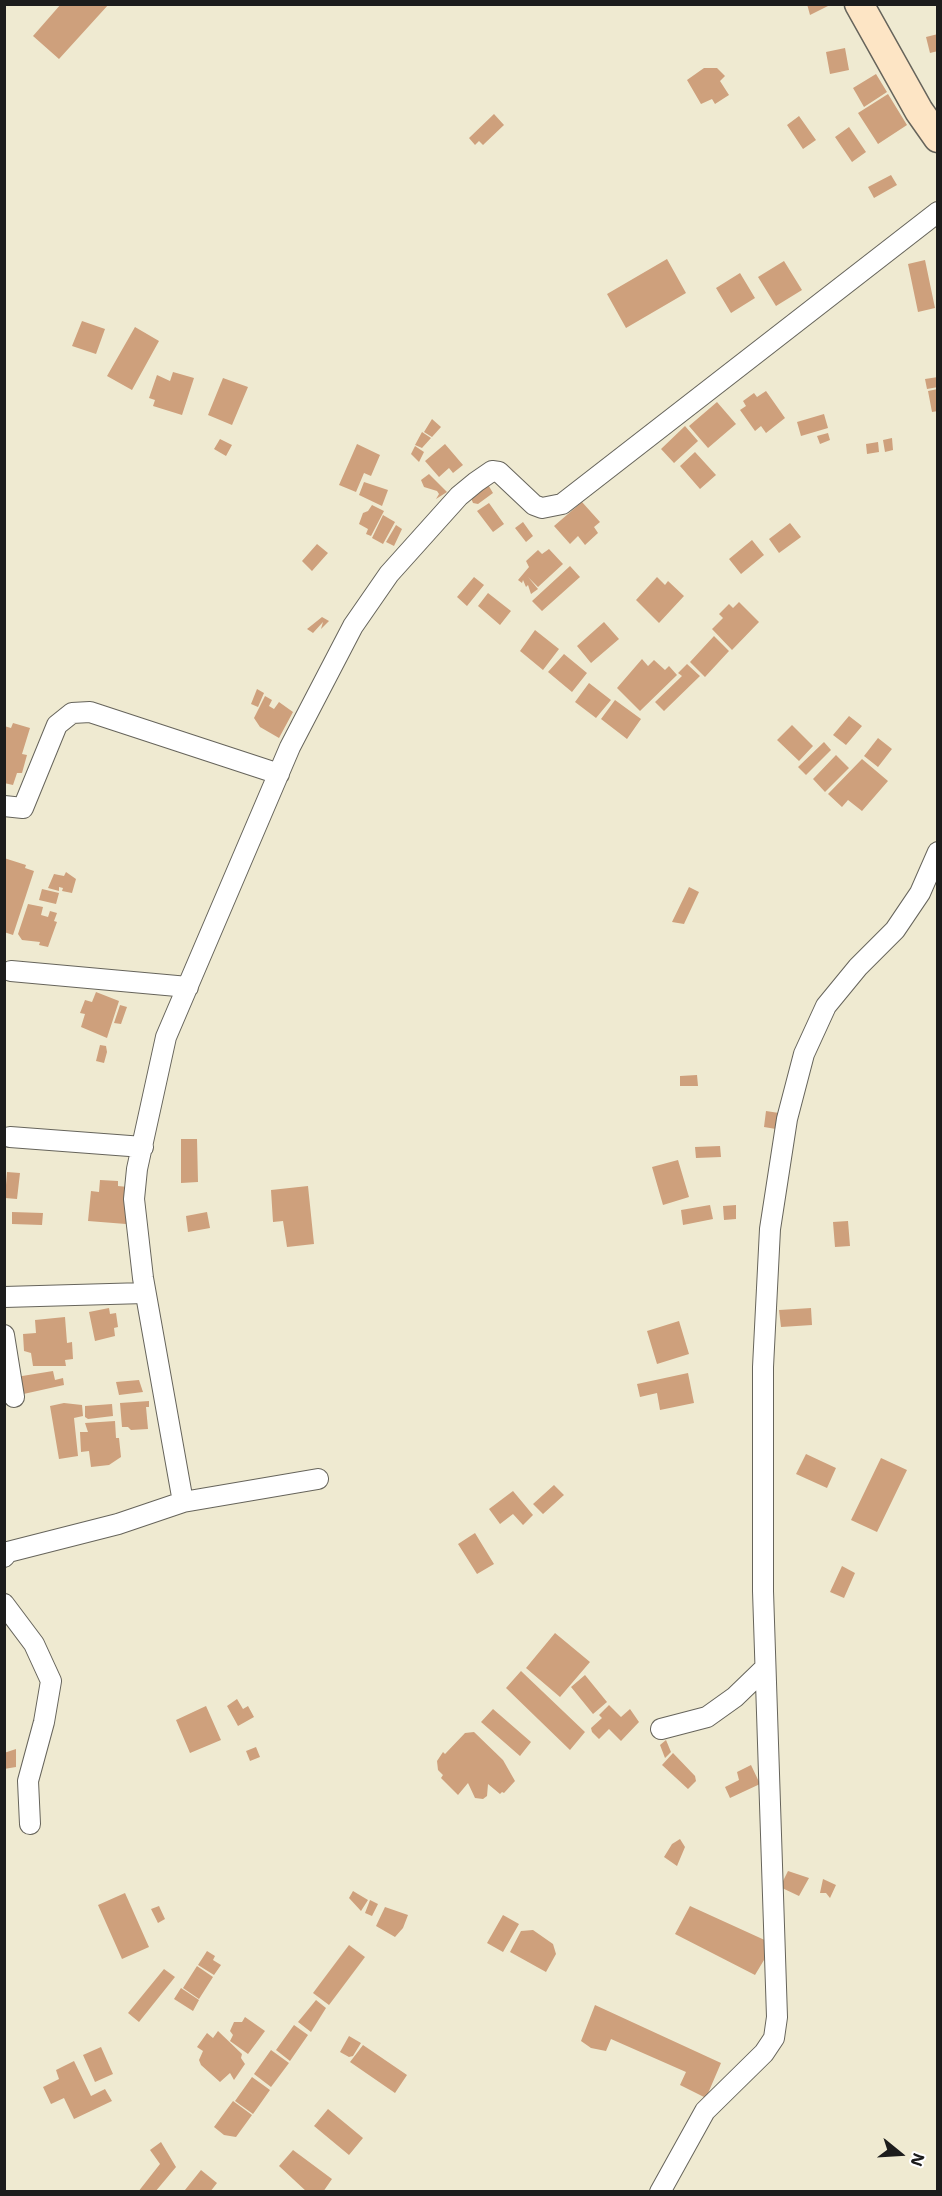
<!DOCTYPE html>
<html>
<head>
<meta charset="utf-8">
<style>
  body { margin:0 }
  #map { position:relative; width:942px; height:2196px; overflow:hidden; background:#efead1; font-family:"Shantell Sans",sans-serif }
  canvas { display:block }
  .frame { position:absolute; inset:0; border:6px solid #1c1c1c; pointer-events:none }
  .north { position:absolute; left:870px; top:2124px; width:60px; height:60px; -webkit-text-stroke:4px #fff; paint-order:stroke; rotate:108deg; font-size:16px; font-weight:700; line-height:24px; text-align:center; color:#1c1c1c }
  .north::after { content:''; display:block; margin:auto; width:21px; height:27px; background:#1c1c1c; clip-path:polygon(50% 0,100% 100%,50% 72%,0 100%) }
</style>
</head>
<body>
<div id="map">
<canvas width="942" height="2196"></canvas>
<div class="frame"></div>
<div class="north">N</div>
</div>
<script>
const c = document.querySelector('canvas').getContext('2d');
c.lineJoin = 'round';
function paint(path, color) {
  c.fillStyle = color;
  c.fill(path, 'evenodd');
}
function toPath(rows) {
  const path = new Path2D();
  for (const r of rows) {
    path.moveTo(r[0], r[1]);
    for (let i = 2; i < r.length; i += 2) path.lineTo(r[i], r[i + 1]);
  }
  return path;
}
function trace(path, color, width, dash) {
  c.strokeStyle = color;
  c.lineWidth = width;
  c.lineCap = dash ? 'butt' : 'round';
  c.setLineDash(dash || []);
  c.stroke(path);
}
const building = toPath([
  [61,4,109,4,59,59,33,36],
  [807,4,832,4,810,15],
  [938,34,938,51,930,53,926,37],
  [845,48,849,70,830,74,826,52],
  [704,68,717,68,725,76,720,81,729,95,715,104,712,99,701,104,687,80],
  [876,74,887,92,864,107,853,88],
  [888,94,907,125,878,144,858,113],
  [494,114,504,125,483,145,479,141,475,145,469,138],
  [799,116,816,140,803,149,787,125],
  [849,127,866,152,852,162,835,137],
  [891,175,897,185,874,198,868,187],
  [667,259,686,293,626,328,607,294],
  [925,260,935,308,918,312,908,264],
  [784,261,802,290,776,306,758,277],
  [740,273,755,298,731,313,716,288],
  [82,321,105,329,96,354,72,346],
  [135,327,159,341,132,390,107,376],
  [173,372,194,378,182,415,153,406,155,400,149,398,157,375,170,381],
  [938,377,938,387,927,389,925,379],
  [223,378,248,387,232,425,208,415],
  [938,389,938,411,932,412,928,391],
  [766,391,785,418,766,433,761,426,755,431,740,410,746,406,743,401,754,393,757,397],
  [717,402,736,424,708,448,689,426],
  [824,414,828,428,801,436,797,422],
  [432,419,441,427,432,437,424,432],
  [685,426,698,441,674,463,661,449],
  [422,432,431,438,422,448,415,445],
  [828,433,830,440,820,444,817,436],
  [892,438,893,450,885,452,883,440],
  [220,439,232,445,226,456,214,449],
  [878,442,879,452,867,454,866,444],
  [357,444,380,455,371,476,364,473,356,492,339,485],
  [445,444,463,465,453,473,449,468,439,477,425,461],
  [415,446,424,452,419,462,411,454],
  [695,452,716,475,700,489,680,466],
  [429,474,447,492,436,499,439,494,437,491,424,487,421,480],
  [364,482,388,490,382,506,359,495],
  [487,483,493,493,478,504,473,503,471,498],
  [582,502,600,522,594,527,598,533,585,545,578,536,570,544,554,526],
  [489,503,504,524,493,532,477,511],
  [372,505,384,511,371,536,366,534,368,529,359,524,363,513,368,511],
  [383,515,395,522,383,544,372,538],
  [523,522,533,536,526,542,515,528],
  [790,523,801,537,779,553,769,539],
  [396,525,402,529,394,546,386,542],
  [752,540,764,555,741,574,729,559],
  [317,544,328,553,312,571,302,561],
  [549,549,563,564,538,587,528,577,538,589,531,594,528,585,526,587,523,580,522,583,518,580,529,567,526,561,538,550,542,554],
  [570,566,580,577,542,611,532,601],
  [474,577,484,585,467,606,457,597],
  [657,577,665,585,668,581,684,596,659,623,636,600],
  [488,593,511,611,500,625,478,606],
  [739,602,759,622,732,650,712,629,723,618,719,614,729,604,733,608],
  [322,617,329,621,321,629,323,622,313,633,307,629],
  [604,622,619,639,591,663,577,646],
  [535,630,559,649,543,670,520,651],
  [714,636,729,651,705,677,690,662],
  [564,654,587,673,572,692,548,672],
  [642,659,648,666,654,660,665,670,669,666,677,675,640,711,617,688],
  [687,664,700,676,664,711,655,702,682,676,678,673],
  [589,683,611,700,596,718,575,702],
  [257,689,264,693,258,707,251,704],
  [265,696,272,700,269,706,274,709,279,702,293,712,279,738,260,727,254,718],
  [615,700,641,719,627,739,601,719],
  [849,716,862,726,846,745,833,735],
  [13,723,30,728,22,754,27,755,22,773,17,773,13,785,4,783,4,726,11,728],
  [792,725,813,746,799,761,777,740],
  [878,738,892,749,878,767,864,756],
  [824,742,831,750,806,775,798,767],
  [836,755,849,768,825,792,813,779],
  [862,759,888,781,862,811,848,800,842,807,828,794],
  [4,858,26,865,25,868,34,871,13,935,4,932],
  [66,872,76,879,72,893,62,891,63,888,59,887,59,891,48,888,54,874,64,876],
  [689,887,699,892,684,924,672,922],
  [42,889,59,893,56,904,39,900],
  [28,904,43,907,41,915,48,917,50,911,57,913,54,921,57,922,48,947,39,945,40,942,22,940,18,934],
  [96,992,119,1001,107,1038,81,1027,85,1014,80,1013,85,1000,92,1002],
  [120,1005,127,1007,121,1024,114,1023],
  [100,1045,106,1046,107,1052,104,1063,96,1061],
  [697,1075,698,1086,680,1086,680,1076],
  [766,1111,779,1113,776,1129,764,1127],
  [181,1139,197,1139,198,1182,181,1183],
  [720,1146,721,1157,696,1158,695,1147],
  [678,1160,689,1197,663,1205,652,1167],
  [7,1172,20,1173,17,1199,5,1198],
  [100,1180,118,1181,118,1186,128,1187,126,1224,88,1221,91,1191,99,1192],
  [308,1186,314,1244,287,1247,283,1221,273,1222,271,1190],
  [710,1205,713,1219,683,1225,681,1210],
  [736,1205,736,1219,724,1220,723,1206],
  [12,1212,43,1213,42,1225,12,1224],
  [207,1212,210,1228,188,1232,186,1216],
  [848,1221,850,1246,835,1247,833,1222],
  [109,1308,110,1314,116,1313,118,1327,114,1328,115,1336,95,1341,89,1312],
  [811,1308,812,1325,781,1327,779,1310],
  [65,1317,67,1343,72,1342,73,1359,65,1360,66,1366,33,1366,31,1353,24,1351,23,1334,36,1333,35,1320],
  [679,1321,689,1354,657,1364,647,1331],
  [53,1371,55,1380,63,1378,64,1385,19,1395,16,1377],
  [688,1373,694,1403,660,1410,657,1393,640,1397,637,1384],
  [139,1380,143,1392,119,1395,116,1382],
  [149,1401,149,1407,146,1407,148,1429,131,1430,128,1427,122,1427,120,1403],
  [64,1403,82,1405,83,1416,74,1418,78,1456,59,1459,50,1406],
  [112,1404,113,1416,88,1419,85,1417,85,1406],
  [115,1421,116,1438,119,1438,121,1457,109,1465,91,1467,89,1451,81,1452,80,1432,88,1432,85,1423],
  [806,1454,836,1468,827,1488,796,1474],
  [881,1458,907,1470,877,1532,851,1520],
  [554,1485,564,1495,543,1514,533,1504],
  [513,1491,533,1515,523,1525,513,1514,500,1524,489,1509],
  [475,1533,494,1564,477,1574,458,1544],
  [842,1566,855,1573,844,1598,830,1592],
  [555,1633,590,1662,560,1697,526,1668],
  [521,1671,585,1732,570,1750,506,1688],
  [585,1675,607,1702,593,1714,571,1687],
  [237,1699,243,1709,248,1706,254,1717,238,1726,227,1706],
  [609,1705,621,1717,630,1709,639,1722,621,1741,609,1729,599,1739,592,1732,591,1728,602,1718,599,1715],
  [206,1706,221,1740,190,1753,176,1720],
  [493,1709,531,1742,520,1756,481,1722],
  [474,1732,503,1760,515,1781,504,1793,502,1792,500,1794,488,1784,487,1796,483,1799,475,1798,468,1783,458,1795,441,1778,443,1775,438,1770,437,1761,443,1752,445,1754,465,1733],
  [666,1740,671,1752,665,1758,660,1745],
  [256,1747,260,1757,250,1761,246,1751],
  [16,1749,16,1767,4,1769,4,1753],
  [673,1753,695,1776,696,1781,688,1789,662,1765],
  [751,1765,760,1784,730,1798,725,1787,739,1780,737,1772],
  [680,1839,685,1847,677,1866,664,1857,672,1844],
  [788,1871,809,1878,799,1896,780,1887],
  [823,1879,836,1885,830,1898,826,1893,820,1893],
  [353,1891,368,1900,361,1911,349,1898],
  [125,1893,149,1947,122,1959,98,1905],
  [370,1900,378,1904,372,1916,365,1913],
  [159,1906,165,1919,158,1923,151,1909],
  [690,1906,769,1942,764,1960,755,1975,675,1934],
  [385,1907,408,1915,403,1928,395,1937,376,1926],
  [503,1915,519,1924,503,1952,487,1943],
  [533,1930,553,1944,556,1954,546,1972,510,1952,521,1931],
  [349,1945,365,1957,329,2005,313,1993],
  [207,1951,215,1956,213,1960,221,1965,214,1975,198,1965],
  [197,1966,213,1977,199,1999,183,1988],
  [164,1969,175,1977,139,2022,128,2013],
  [181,1988,199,2000,193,2011,174,1999],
  [316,2000,326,2008,311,2032,298,2022],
  [595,2005,721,2063,706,2098,680,2085,686,2072,611,2039,606,2051,591,2048,581,2041],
  [245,2017,265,2031,248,2054,230,2041,233,2035,230,2031,234,2022,242,2022],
  [294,2025,308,2035,290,2061,276,2050],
  [218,2031,242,2054,241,2058,245,2064,234,2080,230,2073,220,2082,201,2065,199,2060,203,2051,197,2047,207,2033,213,2038],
  [349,2036,361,2043,353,2056,349,2057,340,2052],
  [363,2045,407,2075,395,2093,350,2062],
  [101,2047,113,2074,95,2082,83,2055],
  [271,2050,289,2063,271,2087,254,2074],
  [74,2061,91,2096,105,2089,112,2101,74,2119,64,2098,51,2104,43,2087,59,2079,56,2070],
  [252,2077,270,2090,253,2114,235,2101],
  [233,2101,252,2115,236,2137,224,2135,214,2127],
  [328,2109,363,2138,349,2155,314,2126],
  [161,2142,176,2167,155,2192,138,2192,160,2164,150,2150],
  [293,2150,332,2179,323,2192,307,2192,279,2166],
  [201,2170,217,2183,210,2192,187,2192,185,2190]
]);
const street = toPath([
  [4,806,23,808,57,725,72,713,90,712,279,774],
  [11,971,188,987],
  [10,1137,143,1147],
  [4,1297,145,1293],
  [4,1335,14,1397],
  [183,1502,143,1278,134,1199,137,1169,166,1037,290,747,353,626,389,574,459,496,476,482,492,471,499,472,534,505,542,508,562,504,938,212],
  [4,1557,8,1552,118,1524,183,1502,318,1479],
  [4,1604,34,1644,51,1681,44,1722,28,1781,30,1824],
  [661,1729,707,1717,735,1697,765,1668],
  [660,2192,705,2111,764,2053,774,2038,777,2017,763,1591,763,1367,770,1229,787,1119,804,1054,826,1006,858,967,895,930,920,893,938,852]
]);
const secondary = toPath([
  [859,4,919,111,938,138]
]);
paint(building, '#cea07c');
trace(street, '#66645b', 22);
trace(secondary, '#66645b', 31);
trace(street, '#fff', 20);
trace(secondary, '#fde5c5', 28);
</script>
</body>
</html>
